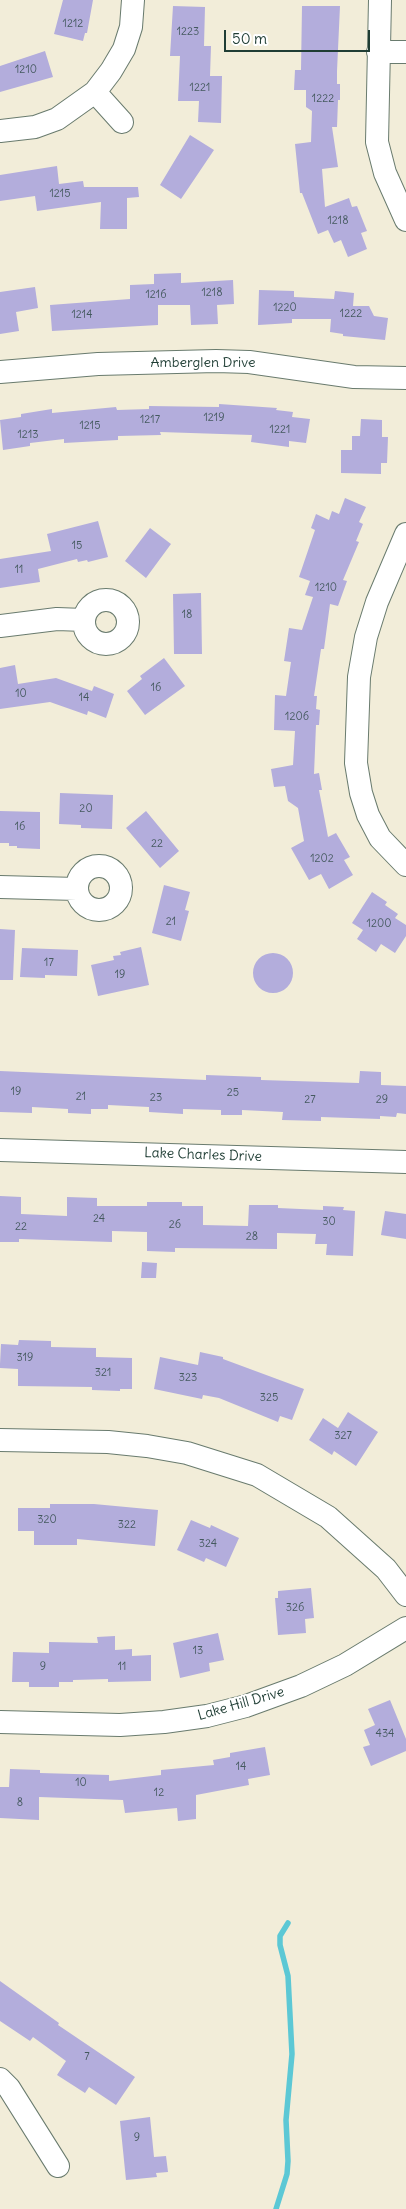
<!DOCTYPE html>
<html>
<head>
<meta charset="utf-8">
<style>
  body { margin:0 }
  #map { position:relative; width:406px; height:2209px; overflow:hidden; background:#f2edd9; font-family:Delius,sans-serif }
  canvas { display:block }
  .scale { position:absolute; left:224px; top:30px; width:146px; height:22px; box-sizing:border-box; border:2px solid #1f3d34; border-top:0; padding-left:6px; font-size:15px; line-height:18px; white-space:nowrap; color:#1f3d34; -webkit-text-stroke:4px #fff; paint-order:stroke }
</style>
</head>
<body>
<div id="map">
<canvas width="406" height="2209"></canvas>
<div class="scale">50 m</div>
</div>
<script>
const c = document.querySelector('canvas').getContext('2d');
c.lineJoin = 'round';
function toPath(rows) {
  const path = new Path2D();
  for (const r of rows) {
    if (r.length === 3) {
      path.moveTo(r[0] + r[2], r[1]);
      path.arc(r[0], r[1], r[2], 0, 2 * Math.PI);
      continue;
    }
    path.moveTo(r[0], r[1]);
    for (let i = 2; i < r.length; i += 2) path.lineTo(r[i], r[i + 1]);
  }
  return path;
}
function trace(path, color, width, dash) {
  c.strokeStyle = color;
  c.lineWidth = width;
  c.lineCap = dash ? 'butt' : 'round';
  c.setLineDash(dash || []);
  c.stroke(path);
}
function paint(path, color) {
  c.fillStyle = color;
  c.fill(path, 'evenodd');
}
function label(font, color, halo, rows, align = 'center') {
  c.font = font + ' Delius,sans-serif';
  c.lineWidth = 4;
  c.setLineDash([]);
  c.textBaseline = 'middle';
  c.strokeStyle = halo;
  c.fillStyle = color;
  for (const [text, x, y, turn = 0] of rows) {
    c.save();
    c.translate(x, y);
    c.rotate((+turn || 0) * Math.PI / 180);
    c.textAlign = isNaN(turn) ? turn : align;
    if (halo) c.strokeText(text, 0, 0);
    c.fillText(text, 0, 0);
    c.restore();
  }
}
const stream = toPath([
  [276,2209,287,2174,288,2161,286,2120,292,2054,288,1976,280,1945,280,1936,288,1923]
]);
const building = toPath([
  [63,0,93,0,87,33,85,33,83,41,54,34],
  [173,6,205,7,204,46,211,46,210,76,222,76,221,123,198,122,199,101,178,101,180,56,170,56],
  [302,6,340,6,337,71,337,84,340,84,340,100,338,100,337,127,332,127,338,167,322,169,325,207,349,198,352,207,357,206,367,231,361,233,367,249,348,257,341,240,334,243,328,230,318,234,302,193,300,193,295,144,311,142,312,111,306,107,306,90,294,90,295,70,301,70],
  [45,51,53,77,0,92,0,66],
  [190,135,214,150,181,199,160,185],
  [57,166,59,184,83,181,84,187,138,187,139,197,127,198,127,229,100,229,101,202,37,211,35,196,0,201,0,175],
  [181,273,181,283,233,280,234,304,217,305,218,324,191,325,190,305,158,305,158,325,52,331,50,305,130,299,130,285,154,284,154,274],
  [35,287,38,308,16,312,19,331,0,334,0,292],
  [259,290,294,291,294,297,334,299,335,291,354,293,353,306,369,306,374,316,388,318,385,340,343,336,343,334,330,332,331,319,292,319,292,323,258,325],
  [219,404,277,408,276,410,293,412,292,417,310,419,306,443,289,441,289,447,251,442,252,435,160,432,161,435,118,436,118,440,64,443,64,439,30,443,30,446,3,450,0,420,21,417,21,414,52,409,52,413,116,407,117,410,149,409,149,406,219,407],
  [361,419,382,420,382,437,388,437,387,463,381,463,381,474,341,473,341,450,352,450,352,436,360,436],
  [345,498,366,507,359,522,363,524,356,541,359,542,343,580,347,581,338,606,330,604,324,649,321,649,314,696,317,696,316,709,320,710,319,725,316,725,314,774,319,773,322,790,319,790,328,837,336,833,350,857,344,860,353,875,329,889,321,874,309,880,291,848,304,841,298,808,288,801,285,786,274,787,271,769,293,765,295,731,274,730,275,695,286,696,291,662,284,661,289,628,302,630,313,597,305,595,310,581,299,577,315,530,311,528,316,514,329,520,332,511,339,514],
  [98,521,108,557,88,562,87,560,78,562,77,559,38,569,40,582,0,588,0,559,51,551,47,534],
  [150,528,171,544,146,578,125,561],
  [201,593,202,654,174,654,173,594],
  [164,658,185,686,145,715,127,691,142,679,140,676],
  [15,665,18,684,56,678,92,691,94,686,114,694,106,718,88,711,87,715,50,702,0,709,0,668],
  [60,793,113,795,112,829,81,828,81,825,59,824],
  [0,811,40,812,40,849,17,848,17,846,9,846,9,843,0,843],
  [146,811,179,851,160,868,126,828],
  [164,885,190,892,185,910,189,911,181,941,152,933],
  [372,892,387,902,385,905,398,914,395,918,406,925,406,936,395,953,381,944,376,952,357,939,363,930,352,923],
  [0,929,15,930,13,980,0,980],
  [141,947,149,985,98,996,91,965,114,960,113,956,121,955,120,952],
  [22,948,78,950,77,976,45,975,45,978,20,977],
  [273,973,20],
  [0,1071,206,1080,206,1075,261,1077,261,1080,359,1083,360,1071,381,1072,381,1085,406,1086,406,1114,397,1113,396,1117,380,1116,380,1119,321,1117,321,1121,282,1120,283,1112,242,1110,242,1115,221,1115,221,1110,183,1109,183,1114,149,1112,149,1107,108,1105,108,1109,91,1109,91,1114,68,1113,68,1109,32,1107,32,1113,0,1112],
  [0,1196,21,1197,21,1214,67,1216,67,1197,97,1198,97,1206,147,1206,147,1202,182,1202,182,1206,203,1206,203,1225,248,1226,249,1205,278,1205,278,1208,323,1210,323,1206,344,1207,343,1210,355,1211,353,1256,326,1255,327,1244,315,1244,316,1234,277,1233,277,1249,175,1248,175,1252,147,1251,147,1232,112,1231,112,1242,19,1239,19,1242,0,1242],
  [385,1211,406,1214,406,1239,381,1235],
  [142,1262,157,1263,156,1278,141,1278],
  [19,1340,51,1341,51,1347,96,1348,96,1357,132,1358,132,1389,120,1389,120,1391,92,1390,92,1387,18,1386,18,1369,0,1368,0,1364,1,1344,18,1345],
  [200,1352,223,1357,223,1359,304,1389,292,1420,280,1416,278,1422,219,1398,203,1395,202,1399,154,1389,160,1357,198,1365],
  [348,1412,378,1432,356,1466,334,1451,332,1455,309,1440,323,1418,338,1428],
  [50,1504,94,1504,158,1510,155,1546,77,1539,77,1545,34,1545,34,1531,18,1531,18,1508,50,1508],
  [191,1520,210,1528,211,1525,239,1538,226,1567,206,1558,204,1562,177,1550],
  [311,1588,314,1618,305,1619,306,1633,278,1635,275,1598,278,1598,278,1591],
  [218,1633,224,1660,209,1663,210,1671,180,1678,173,1643],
  [115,1636,115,1650,132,1649,132,1656,151,1655,151,1681,108,1682,108,1679,73,1680,73,1682,59,1682,59,1687,29,1687,29,1682,12,1682,13,1652,49,1653,49,1642,98,1643,97,1637],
  [390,1700,406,1739,406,1751,371,1766,363,1747,370,1745,364,1730,375,1725,368,1709],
  [265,1747,270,1775,248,1779,249,1785,196,1795,196,1819,178,1821,177,1808,125,1813,123,1800,39,1797,39,1820,0,1818,0,1787,9,1787,10,1769,40,1770,40,1773,109,1775,109,1781,161,1775,161,1770,214,1765,213,1760,230,1757,230,1753],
  [0,1981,59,2023,58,2025,135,2077,116,2105,89,2087,85,2093,57,2075,66,2061,33,2037,30,2041,0,2021],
  [150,2117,154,2157,166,2156,168,2172,156,2173,157,2177,126,2180,120,2121]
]);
const street = toPath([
  [380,0,377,142,385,173,406,220],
  [378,52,406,52],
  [95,92,122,122],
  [0,131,35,127,57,119,95,92,111,71,124,49,131,27,133,0],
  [0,372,98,364,216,361,249,362,354,377,406,378],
  [406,534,377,602,366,637,359,677,356,763,361,793,368,815,380,838,406,865],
  [106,622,22],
  [0,626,57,619,84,620],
  [99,888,22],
  [0,887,77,889],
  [0,1150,406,1162],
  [0,1440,108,1442,147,1446,187,1453,257,1475,328,1517,386,1569,406,1595],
  [0,1722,120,1725,164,1722,207,1716,246,1706,301,1686,345,1665,406,1628],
  [0,2079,9,2088,58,2166]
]);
const numberNames = [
  ["1212",73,24],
  ["1223",188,32],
  ["1210",26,70],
  ["1221",200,88],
  ["1222",323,99],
  ["1215",60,194],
  ["1218",338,221],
  ["1218",212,293],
  ["1216",156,295],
  ["1220",285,308],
  ["1222",351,314],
  ["1214",82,315],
  ["1219",214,418],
  ["1217",150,420],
  ["1215",90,426],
  ["1221",280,430],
  ["1213",28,435],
  ["15",77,546],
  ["11",19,570],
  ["1210",326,588],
  ["18",187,615],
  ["16",156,688],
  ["10",21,694],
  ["14",84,698],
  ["1206",297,717],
  ["20",86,809],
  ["16",20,827],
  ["22",157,844],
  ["1202",322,859],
  ["21",171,922],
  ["1200",379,924],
  ["17",49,963],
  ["19",120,975],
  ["19",16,1092],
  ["25",233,1093],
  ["21",81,1097],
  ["23",156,1098],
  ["27",310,1100],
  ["29",382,1100],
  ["24",99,1219],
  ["30",329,1222],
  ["26",175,1225],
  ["22",21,1227],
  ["28",252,1237],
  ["319",25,1358],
  ["321",103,1373],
  ["323",188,1378],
  ["325",269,1398],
  ["327",343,1436],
  ["320",47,1520],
  ["322",127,1525],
  ["324",208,1544],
  ["326",295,1608],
  ["13",198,1651],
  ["9",43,1667],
  ["11",122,1667],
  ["434",385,1734],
  ["14",241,1767],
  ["10",81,1783],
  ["12",159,1793],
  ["8",20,1803],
  ["7",87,2057],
  ["9",137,2138]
];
const streetNames = [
  ["Amberglen Drive",203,363],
  ["Lake Charles Drive",203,1155,2],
  ["Lake Hill Drive",241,1704,-16]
];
trace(stream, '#5cc8d5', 5.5);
paint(building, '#b3addc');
trace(street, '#697b6e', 24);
trace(street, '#fff', 22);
label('11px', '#44595e', null, numberNames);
label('14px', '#1f3d34', '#fff', streetNames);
</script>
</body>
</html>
